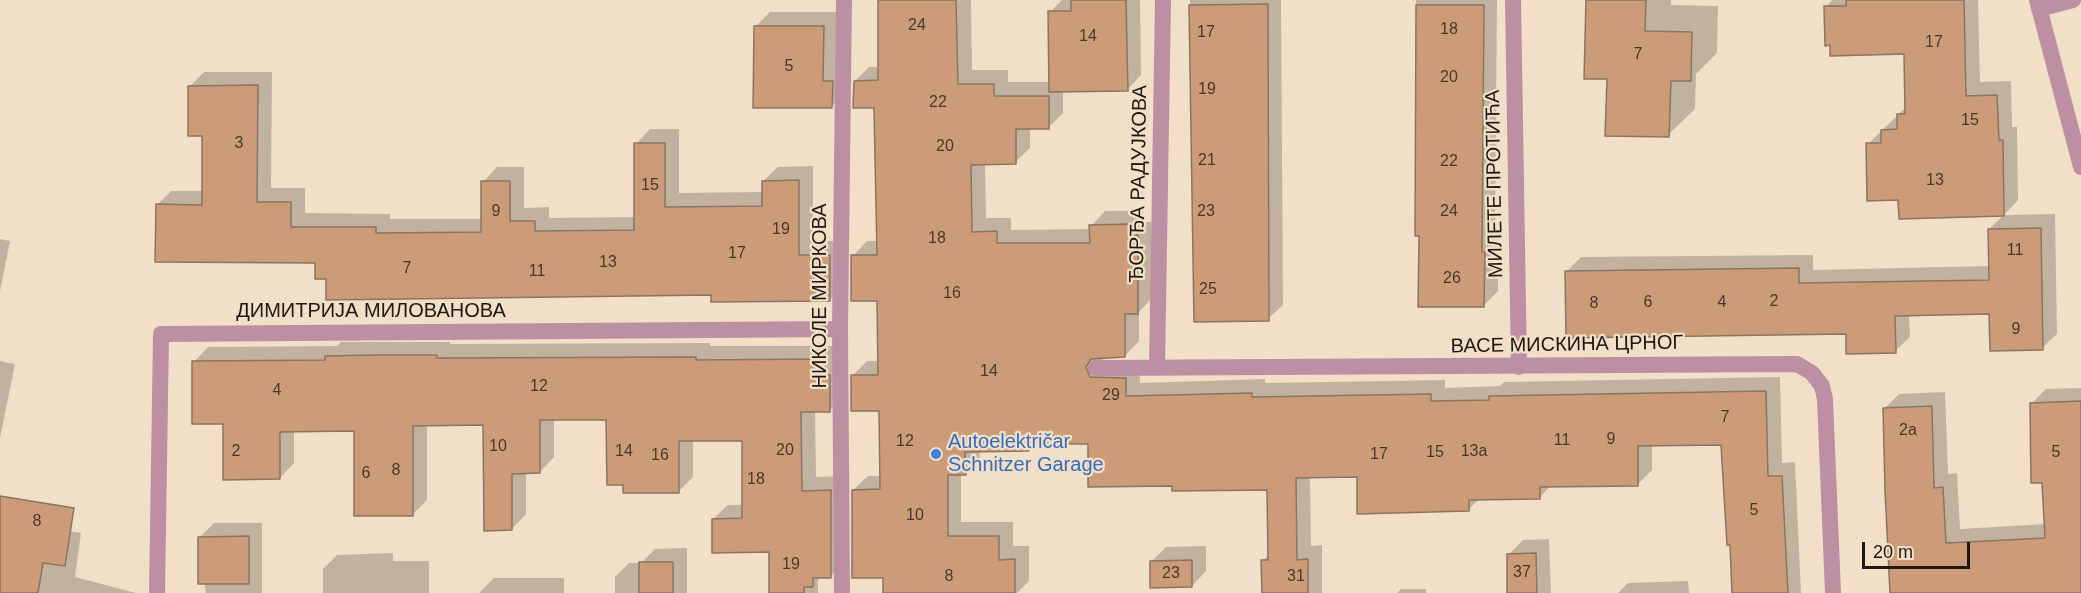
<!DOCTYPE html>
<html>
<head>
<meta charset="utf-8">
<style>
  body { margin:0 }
  #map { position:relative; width:2081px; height:593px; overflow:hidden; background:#f2dfc7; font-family:Helvetica,sans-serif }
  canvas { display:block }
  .scale { position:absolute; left:1862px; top:542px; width:108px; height:27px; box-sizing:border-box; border:3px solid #1e170f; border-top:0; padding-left:8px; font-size:18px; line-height:21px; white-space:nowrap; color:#1e170f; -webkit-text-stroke:4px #f2dfc7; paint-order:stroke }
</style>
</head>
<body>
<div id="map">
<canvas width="2081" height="593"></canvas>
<div class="scale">20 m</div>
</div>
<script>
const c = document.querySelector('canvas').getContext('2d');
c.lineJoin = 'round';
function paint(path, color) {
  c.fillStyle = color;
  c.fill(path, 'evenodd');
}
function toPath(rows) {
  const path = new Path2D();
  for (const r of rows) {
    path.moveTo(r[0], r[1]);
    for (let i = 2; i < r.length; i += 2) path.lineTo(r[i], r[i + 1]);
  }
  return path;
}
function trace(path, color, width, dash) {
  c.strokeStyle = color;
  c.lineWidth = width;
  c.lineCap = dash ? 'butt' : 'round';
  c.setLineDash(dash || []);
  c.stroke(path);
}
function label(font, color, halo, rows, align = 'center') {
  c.font = font + ' Helvetica,sans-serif';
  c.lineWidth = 4.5;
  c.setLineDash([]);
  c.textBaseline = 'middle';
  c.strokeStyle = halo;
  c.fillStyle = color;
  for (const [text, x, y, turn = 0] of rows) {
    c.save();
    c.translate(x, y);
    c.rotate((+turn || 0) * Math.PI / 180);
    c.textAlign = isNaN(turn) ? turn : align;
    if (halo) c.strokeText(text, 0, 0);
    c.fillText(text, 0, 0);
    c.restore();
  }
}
const shadow = toPath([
  [880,0,971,0,972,70,1008,70,1008,82,1051,82,1050,12,1062,0,1140,0,1141,75,1127,90,1063,90,1063,113,1049,127,1030,128,1030,148,1015,162,985,163,986,218,1011,218,1011,230,1091,229,1091,226,1105,211,1143,211,1143,222,1151,222,1152,298,1139,312,1139,341,1125,356,1100,356,1106,364,1139,364,1140,383,1265,379,1265,383,1445,380,1445,388,1500,386,1504,382,1780,377,1782,463,1795,462,1801,593,1733,593,1731,544,1723,443,1652,444,1652,470,1638,484,1551,485,1540,497,1480,498,1468,510,1358,476,1310,476,1311,546,1322,545,1322,593,1263,593,1263,561,1269,554,1269,488,1174,484,1089,442,1036,442,1029,449,979,450,980,459,965,473,961,473,961,522,1013,522,1013,546,1029,546,1029,581,1017,593,884,593,884,576,853,490,868,476,881,476,880,409,852,376,867,361,879,361,879,299,853,256,867,241,878,241,876,107,855,81,869,67,880,67],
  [1190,0,1281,0,1283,305,1268,319,1195,321],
  [1416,0,1497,0,1495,238,1498,238,1498,291,1484,305,1420,235,1417,235],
  [1587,0,1671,0,1671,5,1718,6,1717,53,1696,74,1695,109,1668,135,1609,78],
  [1832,0,1978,0,1980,82,2011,81,2012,127,2017,127,2018,200,2004,215,1900,198,1868,144,1907,106,1905,53,1826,7],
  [770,12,837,12,846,92,832,106,756,26],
  [204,72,272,72,271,188,305,188,305,213,390,214,390,219,483,219,483,182,497,167,524,167,524,208,549,207,549,218,636,217,636,144,650,129,679,129,679,193,763,192,763,181,778,167,813,166,813,241,844,241,844,285,829,300,328,277,316,261,157,205,171,191,204,191,204,135,190,86],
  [2055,214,2057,334,2042,348,1990,313,1909,314,1910,337,1895,351,1847,333,1567,271,1581,257,1813,255,1813,270,1990,266,1989,229,2004,215],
  [0,239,10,241,0,291],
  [341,342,450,342,450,344,710,343,710,346,834,346,844,396,830,410,815,410,816,477,845,476,845,562,831,576,823,576,818,580,818,593,771,593,771,551,713,519,728,505,744,505,744,440,693,440,693,477,678,492,624,484,608,418,554,418,554,457,540,472,526,472,526,514,512,529,484,424,427,424,427,500,413,514,355,430,294,430,294,463,280,478,225,422,194,362,208,347,337,346],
  [0,361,15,364,0,438],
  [2081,388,2081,593,1892,593,1885,408,1899,394,1945,392,1948,474,1957,473,1960,529,2046,524,2043,481,2032,403,2046,389],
  [0,521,81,533,75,577,136,593,0,593],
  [214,523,262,523,262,593,206,593,199,538],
  [1549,539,1551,593,1509,593,1508,555,1523,540],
  [1206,546,1206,571,1192,586,1151,562,1166,547],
  [687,548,687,593,615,593,615,577,629,563,641,563,655,549],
  [393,553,393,561,429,561,429,593,323,593,323,569,337,555],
  [494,578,564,578,564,593,479,593],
  [1688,581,1689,593,1618,593,1628,583],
  [1401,589,1426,589,1426,593,1397,593]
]);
const building = toPath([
  [878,0,956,0,958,84,994,84,994,96,1049,96,1049,129,1016,129,1016,164,971,165,972,232,997,231,997,243,1090,243,1089,225,1129,224,1129,236,1138,235,1138,314,1125,314,1125,357,1091,359,1086,367,1090,377,1126,378,1126,396,1252,393,1252,397,1431,394,1431,401,1489,400,1489,396,1766,391,1768,476,1782,476,1788,593,1732,593,1730,545,1727,545,1721,445,1638,446,1638,486,1540,487,1540,499,1469,500,1469,511,1357,514,1357,477,1296,478,1297,560,1308,559,1308,593,1262,593,1261,560,1268,560,1267,490,1172,491,1172,486,1088,487,1088,444,1029,444,1029,451,965,452,966,475,948,475,948,536,999,536,999,560,1015,559,1015,593,883,593,883,578,852,578,852,490,880,489,879,411,851,411,851,375,878,375,877,301,851,301,851,255,877,255,874,108,853,108,854,81,878,80,878,0],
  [1071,0,1126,0,1128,91,1049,92,1048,11,1071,11,1071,0],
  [1586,0,1646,0,1645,31,1692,32,1691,81,1671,81,1669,137,1605,136,1607,79,1584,79,1586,0],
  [1846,0,1964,0,1966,96,1997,95,1999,140,2003,140,2004,216,1899,219,1898,200,1867,201,1866,143,1881,143,1881,130,1897,129,1897,114,1905,114,1904,54,1830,56,1830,45,1825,46,1824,6,1846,6,1846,0],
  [1268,4,1269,321,1194,322,1189,5,1268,4],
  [1416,5,1484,5,1482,252,1485,252,1484,307,1418,307,1419,236,1415,236,1416,5],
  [754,26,824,26,823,81,833,81,832,108,753,108,754,26],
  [258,85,257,202,291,202,291,227,376,227,376,233,481,232,481,181,510,181,510,221,535,221,535,231,634,230,634,143,665,143,665,207,762,206,762,181,799,180,799,255,830,255,830,301,711,302,711,295,326,300,326,279,315,279,315,263,155,262,156,204,202,205,202,136,188,136,188,86,258,85],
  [2041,228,2043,350,1990,351,1989,314,1895,316,1896,353,1846,354,1846,334,1566,338,1565,271,1799,268,1799,283,1989,280,1988,229,2041,228],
  [378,355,437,355,437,358,696,357,696,360,820,359,820,375,830,375,830,412,801,412,802,491,831,490,831,578,813,578,813,587,804,587,804,593,769,593,769,552,712,553,712,519,742,518,742,441,679,441,679,493,623,493,623,485,607,485,606,420,540,420,540,473,512,474,512,530,484,531,483,425,413,426,413,516,354,516,354,431,280,432,280,479,223,480,223,424,192,424,192,361,325,360,325,356,378,355],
  [2081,401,2081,593,1890,593,1885,490,1883,408,1932,406,1934,488,1943,487,1946,543,2045,538,2042,483,2031,483,2030,403,2081,401],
  [0,496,74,508,65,566,43,563,38,593,0,593,0,496],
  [249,536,249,584,198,584,198,537,249,536],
  [1536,553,1537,593,1507,593,1507,554,1536,553],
  [1192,560,1192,587,1150,588,1150,561,1192,560],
  [639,562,673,562,673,593,639,593,639,562]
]);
const minor = toPath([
  [1513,0,1519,367],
  [2037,0,2081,167],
  [2039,9,2073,0],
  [1096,368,1797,364,1812,373,1822,386,1825,399,1833,593],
  [1157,368,1163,0],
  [157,593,161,334,840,329],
  [842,593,840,329,844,0]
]);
const markers = [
  [936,454,6,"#3f7fe0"]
];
const numberNames = [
  ["24",917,26],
  ["18",1449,30],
  ["17",1206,33],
  ["14",1088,37],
  ["17",1934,43],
  ["7",1638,55],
  ["5",789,67],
  ["20",1449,78],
  ["19",1207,90],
  ["22",938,103],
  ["15",1970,121],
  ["3",239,144],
  ["20",945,147],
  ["21",1207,161],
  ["22",1449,162],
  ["13",1935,181],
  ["15",650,186],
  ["9",496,212],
  ["23",1206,212],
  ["24",1449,212],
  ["19",781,230],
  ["18",937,239],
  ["11",2015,251],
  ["17",737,254],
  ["13",608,263],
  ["7",407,269],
  ["11",537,272],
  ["26",1452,279],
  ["25",1208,290],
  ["16",952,294],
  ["2",1774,302],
  ["6",1648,303],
  ["4",1722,303],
  ["8",1594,304],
  ["9",2016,330],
  ["14",989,372],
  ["12",539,387],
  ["4",277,391],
  ["29",1111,396],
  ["7",1725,418],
  ["2a",1908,431],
  ["9",1611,440],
  ["11",1562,441],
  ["12",905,442],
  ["10",498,447],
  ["20",785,451],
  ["2",236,452],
  ["14",624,452],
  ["13a",1474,452],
  ["15",1435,453],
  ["5",2056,453],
  ["17",1379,455],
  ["16",660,456],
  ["8",396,471],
  ["6",366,474],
  ["18",756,480],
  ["5",1754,511],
  ["10",915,516],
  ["8",37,522],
  ["19",791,565],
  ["37",1522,573],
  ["23",1171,574],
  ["8",949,577],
  ["31",1296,577]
];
const streetNames = [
  ["ЂОРЂА РАДУЈКОВА",1139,184,-89],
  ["МИЛЕТЕ ПРОТИЋА",1495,184,-91],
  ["НИКОЛЕ МИРКОВА",820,296,-90],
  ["ДИМИТРИЈА МИЛОВАНОВА",371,311],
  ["ВАСЕ МИСКИНА ЦРНОГ",1567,345,-1]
];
const shopNames = [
  ["Autoelektričar",948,442],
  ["Schnitzer Garage",948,465]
];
paint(shadow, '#0003');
paint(building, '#cb9c77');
trace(building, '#8b7463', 1.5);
trace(minor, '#bd8fa3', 16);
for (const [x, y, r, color] of markers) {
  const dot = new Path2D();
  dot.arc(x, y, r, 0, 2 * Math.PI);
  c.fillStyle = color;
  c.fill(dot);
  trace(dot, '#f2dfc7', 2);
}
label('16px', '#493829', null, numberNames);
label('20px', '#1e170f', '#f2dfc7', streetNames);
label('20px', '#366cbe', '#f2dfc7', shopNames, 'left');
</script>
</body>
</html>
